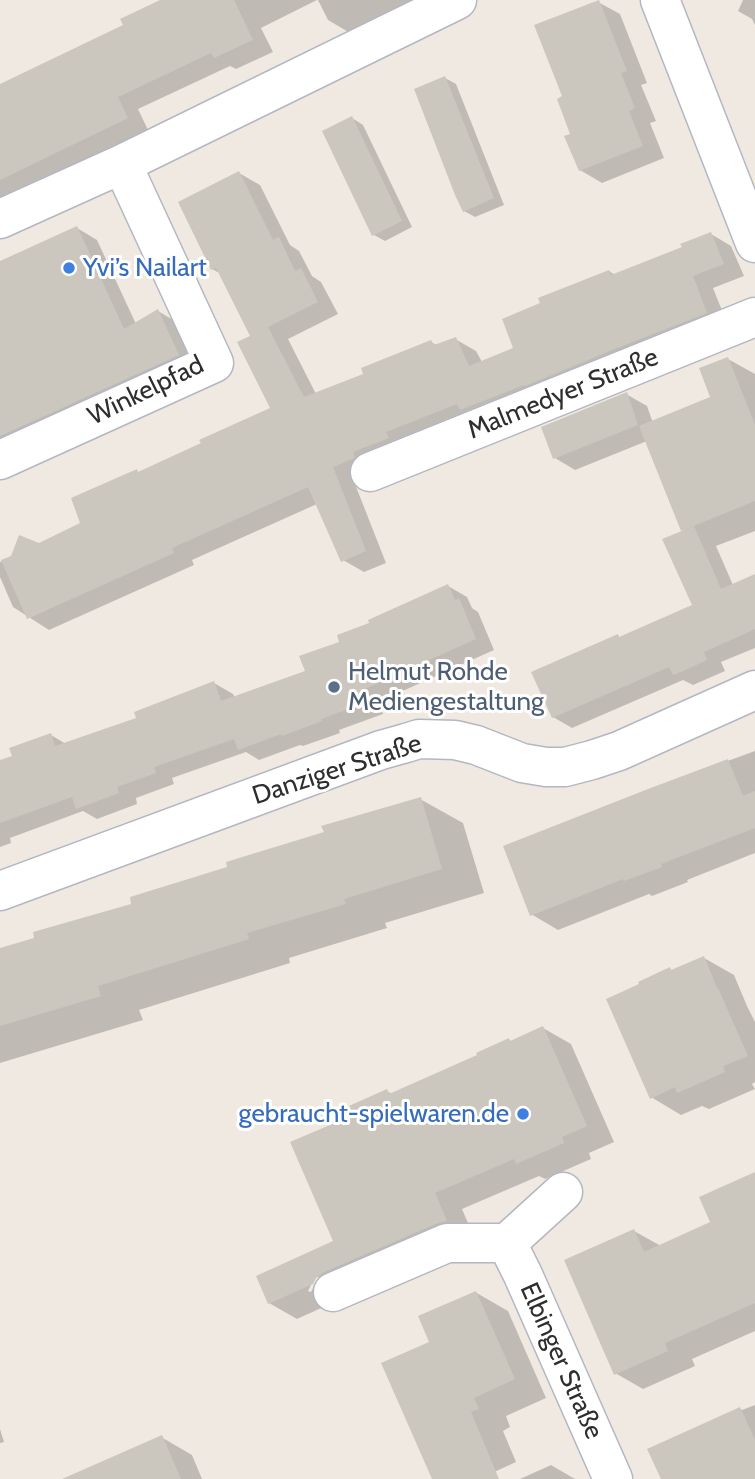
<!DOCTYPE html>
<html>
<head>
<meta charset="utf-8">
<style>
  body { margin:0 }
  canvas { display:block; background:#efe9e1 }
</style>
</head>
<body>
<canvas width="755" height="1479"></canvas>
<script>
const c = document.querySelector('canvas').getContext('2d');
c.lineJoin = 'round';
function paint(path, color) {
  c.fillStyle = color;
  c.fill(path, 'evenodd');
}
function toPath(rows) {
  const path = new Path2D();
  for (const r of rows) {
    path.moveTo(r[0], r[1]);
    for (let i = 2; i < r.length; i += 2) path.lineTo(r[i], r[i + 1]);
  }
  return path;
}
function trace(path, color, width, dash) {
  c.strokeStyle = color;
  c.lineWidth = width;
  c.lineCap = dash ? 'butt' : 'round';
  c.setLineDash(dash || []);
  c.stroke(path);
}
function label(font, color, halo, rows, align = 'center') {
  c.font = font + ' Cabin,sans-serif';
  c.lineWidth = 6;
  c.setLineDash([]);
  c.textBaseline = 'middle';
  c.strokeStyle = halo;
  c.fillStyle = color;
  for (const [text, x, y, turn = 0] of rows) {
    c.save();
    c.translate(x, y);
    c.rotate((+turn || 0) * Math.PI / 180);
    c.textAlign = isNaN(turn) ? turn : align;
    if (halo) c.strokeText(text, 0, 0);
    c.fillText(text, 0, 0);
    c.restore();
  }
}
const shadow = toPath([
  [164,0,317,0,261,28,273,52,236,69,230,66,138,109,148,130,0,201,0,86,126,25],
  [318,0,416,0,350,33,328,20],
  [743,0,755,0,755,25,752,19,738,11],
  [598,2,620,14,647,83,641,85,656,121,650,123,664,158,602,183,580,170,564,97],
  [445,78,456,84,504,205,475,217,464,211],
  [352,118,363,125,412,227,385,241,374,235],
  [239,173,260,185,290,245,299,251,312,276,321,282,338,314,288,339,316,394,365,375,431,342,438,346,455,339,476,351,482,362,515,349,542,304,609,271,615,275,684,248,711,234,731,246,744,276,713,288,727,323,353,479,386,563,364,572,343,560,317,504,192,560,194,565,49,630,13,607,0,577,0,562,82,524,136,471,140,473,272,409,252,337,221,274,212,269],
  [77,228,97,240,136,324,158,311,178,323,198,366,0,457,0,263],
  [728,359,755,374,755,531,716,546,733,585,755,576,755,648,721,662,725,671,693,685,683,680,572,728,553,717,617,636,622,638,695,606,685,531,682,530,647,441,575,470,555,458,626,394,647,406,653,423,712,398],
  [448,586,467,597,472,608,478,612,494,650,378,702,383,714,339,730,340,733,303,746,300,745,259,760,246,752,172,778,174,784,136,798,137,804,97,819,83,811,10,838,11,843,0,847,0,762,14,757,51,735,66,744,138,719,214,683,233,694,235,698,307,672,342,643,372,624],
  [755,751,755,853,687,880,688,882,652,896,649,894,558,930,531,914,648,790],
  [420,799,463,823,484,893,385,923,387,928,289,958,290,963,139,1010,143,1020,0,1063,0,950,133,905,229,868],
  [704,958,734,975,747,1006,755,1022,755,1082,752,1084,755,1089,709,1109,702,1106,681,1115,651,1097,670,969,674,971],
  [543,1028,571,1044,614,1142,589,1153,591,1159,545,1179,539,1176,462,1209,474,1237,341,1299,297,1319,269,1303,335,1242,346,1120,387,1091,393,1095,480,1056,509,1040,512,1042],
  [315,1277,319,1277,311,1292,308,1291],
  [755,1174,755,1331,692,1359,695,1366,643,1389,615,1373,634,1231,661,1246,713,1223],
  [475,1292,508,1311,546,1398,506,1416,510,1427,503,1431,516,1462,479,1479,449,1479],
  [755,1405,755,1479,663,1479,740,1409,742,1410],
  [0,1429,4,1442,0,1443],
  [161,1437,192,1455,202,1479,73,1479],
  [551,1465,575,1479,520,1479]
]);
const building = toPath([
  [160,0,234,0,253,40,214,58,211,53,118,97,128,118,0,180,0,84,123,25,120,19],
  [599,0,627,71,621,73,635,108,629,111,643,146,579,171,564,136,570,134,557,99,562,96,534,25],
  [445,76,494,198,463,212,455,195,414,89],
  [352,116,402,221,372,236,322,131],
  [239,171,273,240,279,237,295,271,301,268,318,302,268,327,304,397,363,374,361,368,431,340,434,345,456,337,469,366,513,348,502,319,540,303,538,298,609,270,611,275,682,247,680,244,711,232,724,264,693,276,707,313,612,350,525,386,524,385,460,410,457,404,386,432,389,438,353,452,355,457,352,459,333,467,366,551,341,562,308,487,172,548,174,553,27,619,1,560,11,556,19,535,39,543,80,523,71,498,137,469,138,472,201,443,199,440,270,408,237,342,250,336,216,268,211,270,178,202],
  [77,226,124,329,158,309,179,355,0,436,0,261],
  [728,357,755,425,755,501,681,531,639,426,710,397,699,368],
  [627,392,638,425,553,459,541,427],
  [694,526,721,589,755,574,755,629,704,652,707,660,690,668,673,675,669,667,552,718,531,672,618,634,619,637,692,605,662,539],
  [448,584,455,600,459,598,476,639,360,691,364,703,321,719,322,721,282,736,281,734,238,750,234,739,154,767,156,773,117,787,119,793,76,809,72,797,0,823,0,760,12,756,9,748,51,733,55,746,136,718,134,712,214,681,221,701,305,671,299,656,339,642,337,635,369,623,368,620],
  [728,759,743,796,755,791,755,828,661,864,662,867,624,881,623,879,530,916,503,846,648,789],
  [421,797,442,869,344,899,346,904,247,933,249,939,98,986,101,996,0,1026,0,948,34,938,33,932,131,904,130,897,227,867,226,862,324,832,321,826],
  [704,956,717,988,718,988,748,1056,723,1066,725,1072,677,1093,675,1087,650,1099,606,999,639,984,638,982,670,967,671,970],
  [543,1026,587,1126,562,1137,564,1143,516,1164,514,1159,435,1193,447,1221,438,1223,324,1272,316,1278,313,1284,268,1304,256,1276,333,1241,290,1142,344,1119,340,1110,387,1089,389,1094,477,1055,476,1053,509,1038,510,1041],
  [755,1172,755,1303,665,1343,668,1351,614,1375,564,1260,634,1229,644,1252,710,1222,699,1197],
  [476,1291,515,1379,474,1398,479,1409,471,1412,499,1479,432,1479,381,1363,429,1342,418,1316],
  [740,1407,755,1440,755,1479,661,1479,647,1449],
  [162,1435,181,1479,62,1479]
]);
const street = toPath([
  [660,0,755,243],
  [0,219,122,164,457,0],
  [0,460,214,363,122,164],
  [370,472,755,317],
  [0,891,381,750,406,743,419,739,455,740,476,745,522,763,546,767,565,767,592,760,619,751,755,690],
  [507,1243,563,1192],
  [333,1292,447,1243,507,1243,523,1275,613,1479]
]);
const markers = [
  [69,268,7,"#3f7fe0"],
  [334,687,7,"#5c6f8a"],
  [523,1114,7,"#3f7fe0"]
];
const shopNames = [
  ["Yvi’s Nailart",83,268],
  ["gebraucht-spielwaren.de",509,1114,"right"]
];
const streetNames = [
  ["Winkelpfad",146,391,-26],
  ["Malmedyer Straße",563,394,-22],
  ["Danziger Straße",337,770,-18],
  ["Elbinger Straße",561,1361,66]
];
const serviceNames = [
  ["Helmut Rohde",348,672],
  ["Mediengestaltung",348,702]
];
paint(shadow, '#0003');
paint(building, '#cbc7bf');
trace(street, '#b4b7c1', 41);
trace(street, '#fff', 38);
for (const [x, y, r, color] of markers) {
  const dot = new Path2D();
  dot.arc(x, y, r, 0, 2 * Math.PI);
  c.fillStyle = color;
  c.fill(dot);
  trace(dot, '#fff', 2.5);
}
label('26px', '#366cbe', '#fff', shopNames, 'left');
label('26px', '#2e2e2e', '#fff', streetNames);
label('26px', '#4e5e75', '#fff', serviceNames, 'left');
</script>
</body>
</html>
